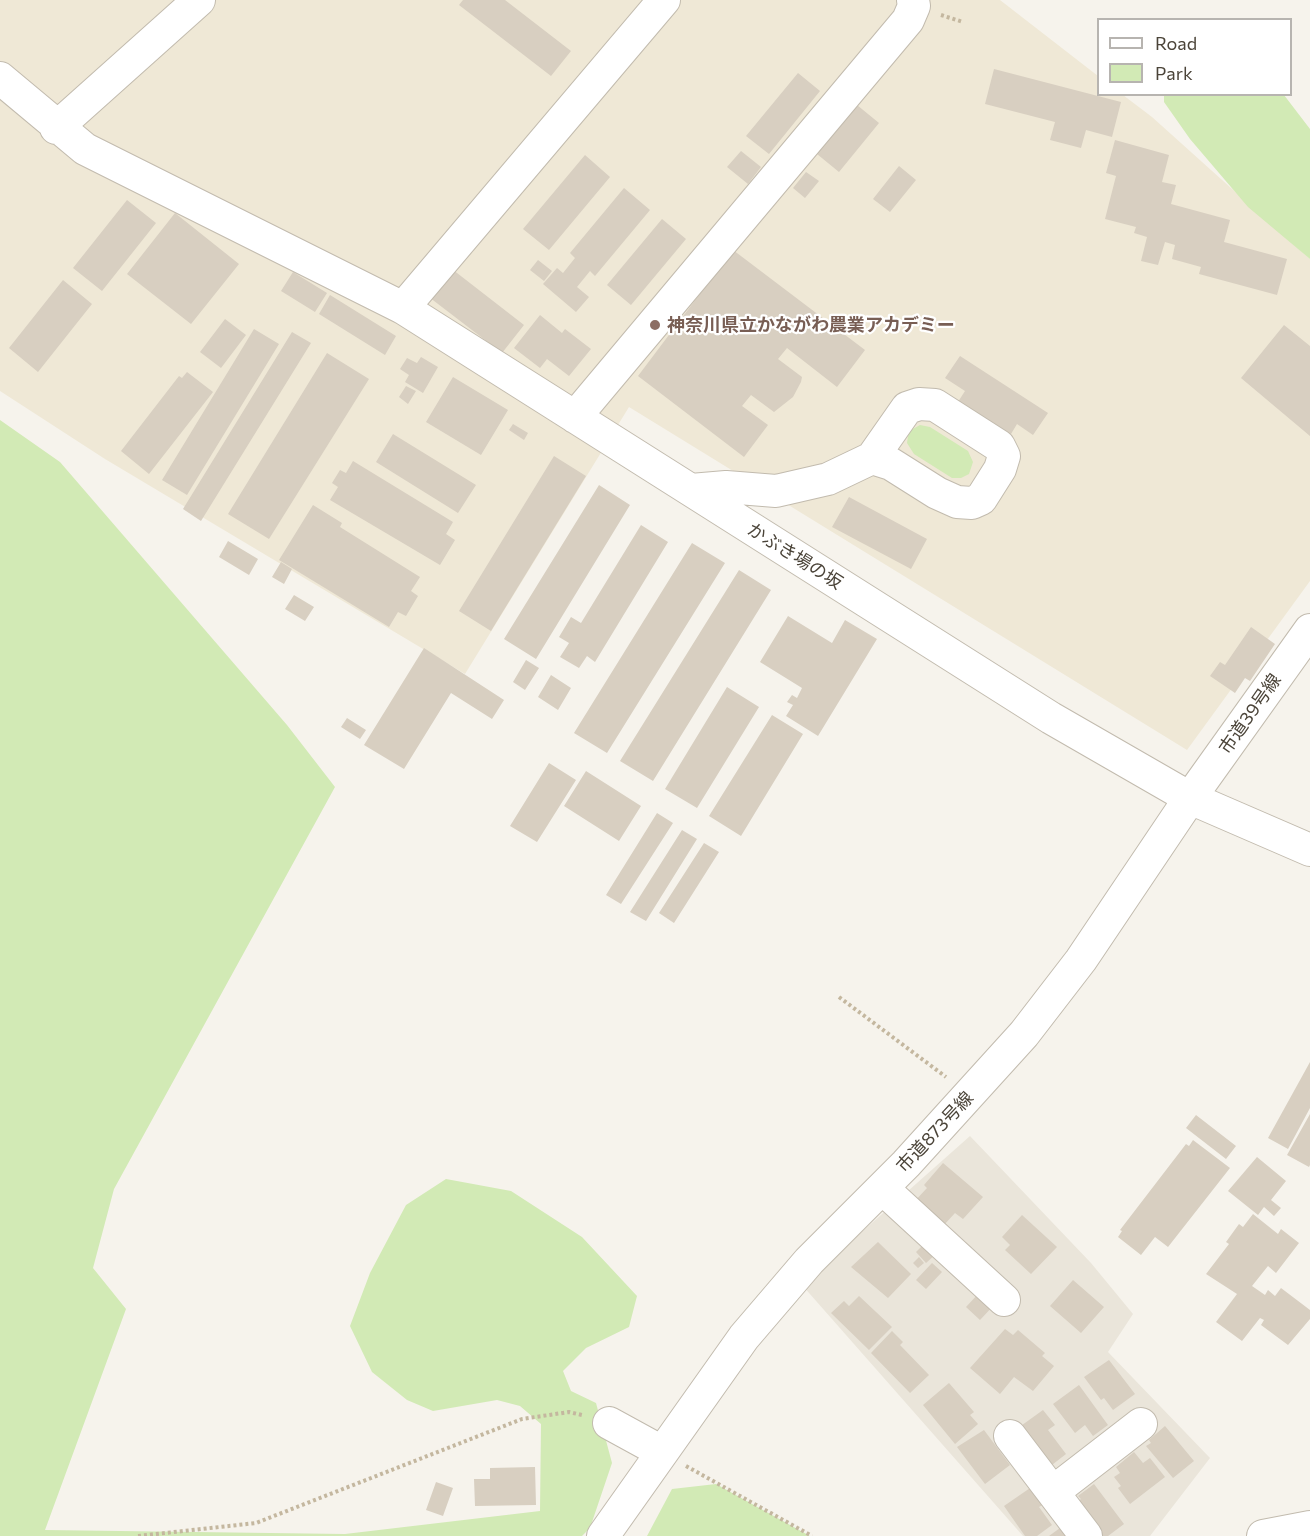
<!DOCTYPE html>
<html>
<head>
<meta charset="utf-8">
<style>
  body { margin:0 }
  #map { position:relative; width:1310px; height:1536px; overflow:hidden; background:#f6f3ec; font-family:Commissioner,sans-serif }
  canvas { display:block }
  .legend { position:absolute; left:1097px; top:18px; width:195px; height:78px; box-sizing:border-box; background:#fff; border:2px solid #b7b4b0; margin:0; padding:8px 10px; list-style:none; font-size:18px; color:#4b4439 }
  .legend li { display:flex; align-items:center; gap:12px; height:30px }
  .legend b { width:30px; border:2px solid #b7b4b0 }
</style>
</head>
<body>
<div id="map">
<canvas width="1310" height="1536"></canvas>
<ul class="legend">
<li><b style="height:8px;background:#fff"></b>Road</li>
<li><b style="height:16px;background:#d2eab5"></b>Park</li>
</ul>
</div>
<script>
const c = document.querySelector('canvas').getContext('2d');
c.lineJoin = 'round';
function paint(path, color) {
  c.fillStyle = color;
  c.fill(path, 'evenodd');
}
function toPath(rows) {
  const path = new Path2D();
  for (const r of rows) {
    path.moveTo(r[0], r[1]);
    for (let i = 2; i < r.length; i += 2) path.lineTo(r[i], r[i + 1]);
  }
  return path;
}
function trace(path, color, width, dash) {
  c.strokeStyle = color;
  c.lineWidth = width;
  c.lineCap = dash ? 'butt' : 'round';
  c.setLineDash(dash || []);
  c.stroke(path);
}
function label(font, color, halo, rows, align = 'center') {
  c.font = font + ' Commissioner,"Noto Sans JP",sans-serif';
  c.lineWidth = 4.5;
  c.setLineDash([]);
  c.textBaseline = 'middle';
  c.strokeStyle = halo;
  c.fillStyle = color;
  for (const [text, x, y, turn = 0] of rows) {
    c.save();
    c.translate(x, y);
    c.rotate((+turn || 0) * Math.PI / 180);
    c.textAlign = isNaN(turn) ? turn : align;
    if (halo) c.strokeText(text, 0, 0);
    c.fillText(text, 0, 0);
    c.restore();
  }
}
const residential = toPath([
  [970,1136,1091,1263,1133,1314,1108,1352,1210,1458,1150,1536,1023,1536,802,1285]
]);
const education = toPath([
  [0,0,1000,0,1098,76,1098,94,1123,95,1152,117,1310,259,1310,581,1187,750,629,407,465,674,105,459,0,391]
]);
const green = toPath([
  [1164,95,1284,95,1310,129,1310,259,1248,207,1190,139,1164,102],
  [0,420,60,462,287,725,335,787,114,1189,93,1268,126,1309,45,1530,345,1534,540,1511,541,1424,520,1406,497,1400,433,1411,407,1400,372,1372,350,1326,370,1273,406,1205,446,1179,511,1191,582,1237,637,1296,629,1327,586,1348,563,1371,571,1391,596,1403,612,1463,590,1528,582,1536,0,1536],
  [920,425,930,427,968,451,973,462,969,474,961,478,952,478,914,454,907,443,908,436,911,430],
  [716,1484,810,1536,647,1536,672,1489]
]);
const building = toPath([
  [463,0,505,0,571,51,551,76,459,5],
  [994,69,1121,102,1112,137,1086,130,1081,148,1050,140,1055,122,985,104],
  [798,73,820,91,769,154,746,136],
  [857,105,879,123,839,172,817,154],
  [1115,140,1169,155,1162,182,1176,185,1171,204,1230,220,1224,242,1287,259,1277,295,1199,274,1201,267,1172,259,1175,245,1165,242,1158,265,1141,261,1147,237,1134,233,1136,227,1105,219,1116,176,1106,173],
  [741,151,761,167,748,184,727,167],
  [585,155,610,177,549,250,523,229],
  [899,166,916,180,890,212,873,199],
  [806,172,819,181,805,198,793,188],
  [624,188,650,210,595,276,590,271,577,287,589,297,576,312,543,284,557,268,563,273,575,258,570,253],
  [127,200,156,223,102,291,73,268],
  [175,213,239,264,191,324,127,274],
  [662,219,686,239,631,305,607,285],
  [733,250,865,350,837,387,787,348,778,359,802,377,801,382,793,397,774,412,751,395,742,406,768,425,744,457,638,376],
  [538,260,552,271,544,281,530,270],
  [448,266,524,325,502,353,425,294],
  [293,272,327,293,315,312,281,291],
  [63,280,92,304,38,372,9,348],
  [330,295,396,336,385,355,319,314],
  [540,315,562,333,565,329,591,349,569,376,547,359,540,368,514,348],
  [225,319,246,335,221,368,200,352],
  [1284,325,1310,346,1310,436,1241,378],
  [254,329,279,344,187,495,162,480],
  [292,332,311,343,201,521,183,509],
  [327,353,369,379,269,539,228,514],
  [960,356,1048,413,1033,435,1017,424,1008,439,956,405,965,391,945,378],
  [421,357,438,367,423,393,405,382,409,375,400,369,407,358,417,363],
  [187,372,213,392,149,474,121,451,179,376,182,378],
  [453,377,508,410,481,455,426,422],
  [406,386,416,391,408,404,399,397],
  [513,424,528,433,524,440,509,430],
  [393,434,476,485,458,513,376,462],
  [554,456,586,476,491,631,459,611],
  [353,461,453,522,446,534,455,540,440,565,330,500,338,487,332,483,340,470,346,473],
  [599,485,630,505,536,659,504,639],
  [849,497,927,539,911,569,832,527],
  [313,505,342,523,340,527,420,577,411,591,418,596,406,616,398,612,389,627,279,560],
  [641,525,668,542,595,662,587,656,579,668,560,657,569,643,559,637,571,617,581,623],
  [228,541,258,559,249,575,219,557],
  [692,543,725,563,607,753,574,733],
  [281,562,292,569,284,584,272,577],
  [739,570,771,590,653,781,620,761],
  [294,595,314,607,305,621,285,609],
  [788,616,832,643,845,620,877,639,818,736,786,716,793,705,787,702,792,695,797,698,802,688,760,662],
  [1251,627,1275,644,1250,681,1245,678,1235,693,1210,676,1220,662,1225,665],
  [424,648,504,700,492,719,451,693,404,769,364,745],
  [526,660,539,668,525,690,513,682],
  [551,675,571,688,558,710,538,697],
  [727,687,759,707,697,808,665,789],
  [772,715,803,734,741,836,709,816],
  [347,718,366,730,360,739,341,727],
  [549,763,576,780,537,842,510,826],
  [586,771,641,806,619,841,564,806],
  [657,813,673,823,621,904,606,895],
  [682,830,697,839,646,921,630,912],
  [704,843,719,852,674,923,659,913],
  [1310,1062,1310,1108,1288,1149,1268,1138],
  [1310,1114,1310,1165,1309,1167,1287,1155],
  [1196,1115,1236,1146,1226,1159,1186,1128],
  [1193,1140,1230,1168,1168,1247,1155,1237,1141,1255,1118,1237,1122,1231,1120,1230,1186,1144,1189,1146],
  [1257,1157,1286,1181,1271,1200,1281,1208,1274,1216,1264,1207,1258,1215,1228,1191],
  [943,1163,983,1197,963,1219,955,1213,943,1226,914,1202,927,1188,924,1185],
  [1253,1214,1278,1234,1281,1229,1299,1243,1276,1273,1268,1266,1252,1286,1265,1295,1268,1290,1275,1296,1281,1288,1310,1310,1310,1319,1288,1345,1261,1325,1264,1320,1260,1318,1242,1341,1216,1322,1237,1294,1206,1274,1229,1244,1226,1242,1239,1224,1243,1227],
  [1022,1215,1057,1247,1031,1274,1005,1250,1010,1245,1002,1237],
  [878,1242,911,1274,888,1298,851,1267],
  [926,1242,937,1253,926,1263,916,1252],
  [919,1257,924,1263,918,1268,913,1263],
  [932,1263,942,1272,926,1289,916,1280],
  [1073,1280,1104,1307,1081,1333,1050,1306],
  [980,1292,994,1305,980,1320,966,1307],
  [859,1296,892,1327,869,1350,831,1313,844,1301,849,1306],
  [1005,1329,1013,1335,1018,1330,1045,1353,1042,1356,1054,1366,1033,1391,1014,1377,1000,1394,970,1368],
  [892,1331,903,1342,900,1345,929,1375,910,1393,871,1353],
  [1109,1360,1135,1394,1113,1410,1104,1398,1101,1400,1084,1377],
  [949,1383,974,1412,970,1415,978,1424,955,1444,923,1405],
  [1079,1385,1108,1425,1093,1436,1085,1425,1075,1433,1053,1404],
  [1043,1410,1055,1425,1048,1430,1066,1454,1048,1468,1018,1428],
  [1165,1426,1194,1461,1173,1478,1146,1446,1151,1443,1149,1440],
  [984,1430,1010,1465,985,1484,957,1447],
  [1134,1452,1143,1463,1150,1458,1165,1477,1130,1504,1118,1488,1121,1486,1114,1477,1120,1473,1116,1467],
  [535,1467,536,1505,475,1506,474,1479,490,1479,490,1468],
  [436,1482,453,1488,443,1516,426,1510],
  [1094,1484,1124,1524,1108,1536,1099,1536,1074,1504,1081,1499,1078,1496],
  [1033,1486,1046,1503,1039,1507,1052,1525,1037,1536,1025,1536,1004,1506],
  [1060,1528,1066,1536,1049,1536]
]);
const path = toPath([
  [941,15,963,22],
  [839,997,946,1077],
  [686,1466,812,1536],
  [138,1536,256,1523,522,1419,569,1412,582,1415]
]);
const minor = toPath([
  [0,78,85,149,403,308,1051,718,1190,798,1310,850],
  [56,128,199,0],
  [403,308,664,0],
  [575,417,908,20,914,6,913,0],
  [691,490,726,487,776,491,828,479,872,458,907,408,919,404,935,405,999,446,1004,456,1000,469,981,499,972,503,957,502,937,493,891,464,872,458],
  [882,1188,1004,1300],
  [609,1423,662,1452],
  [1010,1436,1086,1536],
  [1053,1492,1141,1424],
  [603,1536,744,1337,809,1261,906,1164,1024,1034,1081,960,1190,798,1310,630],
  [1263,1536,1310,1527]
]);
const markers = [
  [655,325,6,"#8d6e63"]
];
const educationNames = [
  ["神奈川県立かながわ農業アカデミー",667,325]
];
const streetNames = [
  ["かぶき場の坂",795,556,32],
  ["市道39号線",1250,714,-55],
  ["市道873号線",935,1132,-47]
];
paint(residential, '#eae5da');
paint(education, '#efe8d6');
paint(green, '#d2eab5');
paint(building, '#d8cfc1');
trace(minor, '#c2bbae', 34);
trace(path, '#c4b79f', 4, [3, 3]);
trace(minor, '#fff', 32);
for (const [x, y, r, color] of markers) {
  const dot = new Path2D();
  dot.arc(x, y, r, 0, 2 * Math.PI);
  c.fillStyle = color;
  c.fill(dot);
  trace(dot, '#fff', 2);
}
label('bold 18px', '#785e54', '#fff', educationNames, 'left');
label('18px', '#4b4439', '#fff', streetNames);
</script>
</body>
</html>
